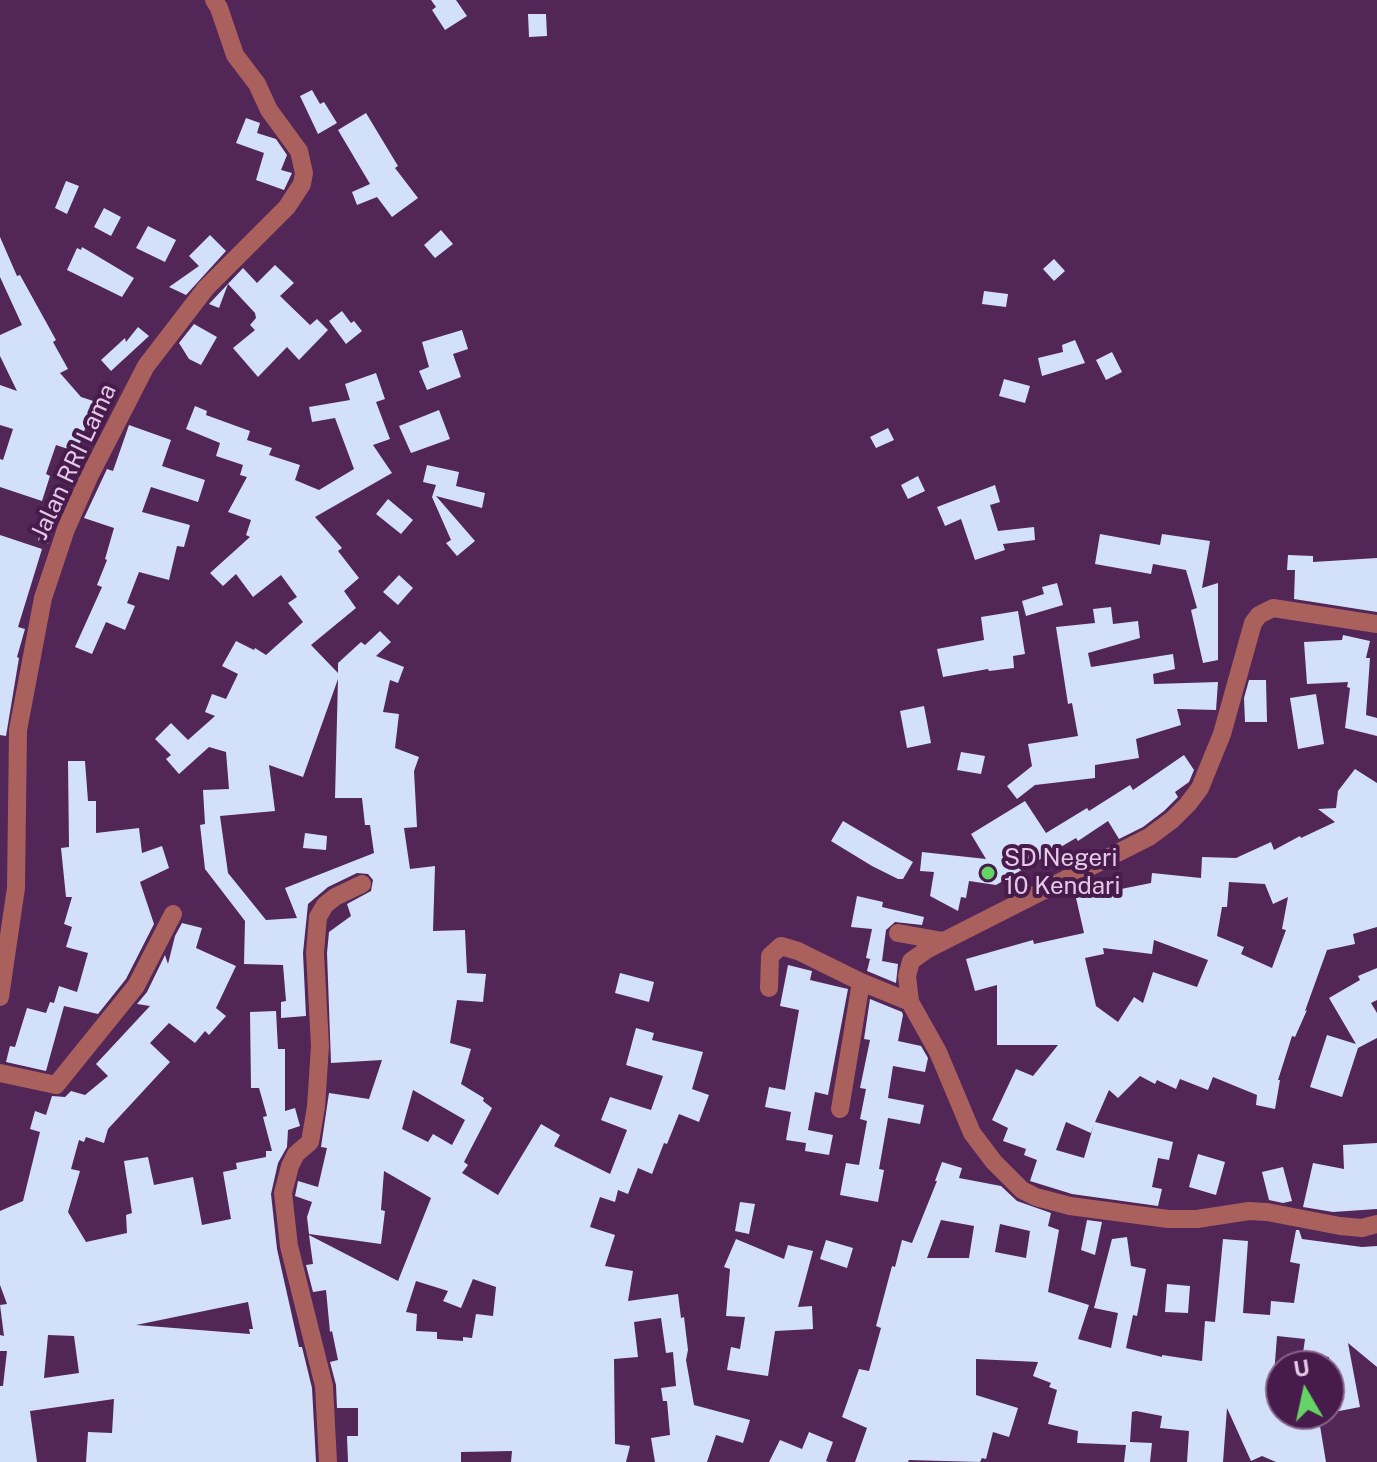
<!DOCTYPE html>
<html>
<head>
<meta charset="utf-8">
<style>
  body { margin:0 }
  #map { position:relative; width:1377px; height:1462px; overflow:hidden; background:#522656; font-family:"Public Sans",sans-serif }
  canvas { display:block }
  .north { position:absolute; left:1265px; top:1350px; width:80px; height:80px; box-sizing:border-box; background:#471b4b; border:2px solid #866189; border-radius:50%; rotate:351deg; font-size:22px; font-weight:700; line-height:32px; text-align:center; color:#e5cae7 }
  .north::after { content:''; display:block; margin:auto; width:28px; height:36px; background:#65d467; clip-path:polygon(50% 0,100% 100%,50% 72%,0 100%) }
</style>
</head>
<body>
<div id="map">
<canvas width="1377" height="1462"></canvas>
<div class="north">U</div>
</div>
<script>
const c = document.querySelector('canvas').getContext('2d');
c.lineJoin = 'round';
function paint(path, color) {
  c.fillStyle = color;
  c.fill(path, 'evenodd');
}
function toPath(rows) {
  const path = new Path2D();
  for (const r of rows) {
    path.moveTo(r[0], r[1]);
    for (let i = 2; i < r.length; i += 2) path.lineTo(r[i], r[i + 1]);
  }
  return path;
}
function trace(path, color, width, dash) {
  c.strokeStyle = color;
  c.lineWidth = width;
  c.lineCap = dash ? 'butt' : 'round';
  c.setLineDash(dash || []);
  c.stroke(path);
}
function label(font, color, halo, rows, align = 'center') {
  c.font = font + ' "Public Sans",sans-serif';
  c.lineWidth = 8;
  c.setLineDash([]);
  c.textBaseline = 'middle';
  c.strokeStyle = halo;
  c.fillStyle = color;
  for (const [text, x, y, turn = 0] of rows) {
    c.save();
    c.translate(x, y);
    c.rotate((+turn || 0) * Math.PI / 180);
    c.textAlign = isNaN(turn) ? turn : align;
    if (halo) c.strokeText(text, 0, 0);
    c.fillText(text, 0, 0);
    c.restore();
  }
}
const building = toPath([
  [431,0,456,0,467,16,445,30,432,10,436,7],
  [528,14,546,14,547,36,529,37],
  [312,90,320,104,324,102,337,123,318,134,300,96],
  [366,113,398,166,395,168,418,198,392,217,377,197,357,205,352,192,370,184,338,130],
  [246,118,260,123,257,133,276,139,287,155,281,170,292,173,284,190,256,180,264,153,236,143],
  [66,181,79,186,67,214,55,208],
  [104,208,121,217,111,236,94,227],
  [148,226,176,240,165,262,136,248],
  [441,230,453,244,435,258,424,245],
  [210,235,226,251,186,295,169,287,199,266,189,256],
  [0,237,17,276,20,275,56,340,53,342,68,369,60,373,81,397,109,406,102,425,88,420,77,452,56,445,46,474,50,476,42,501,0,487,0,459,3,460,13,429,0,425,0,385,17,391,0,356,0,335,22,325,0,277],
  [82,247,134,278,122,297,67,270,77,248,81,250],
  [1054,259,1065,271,1054,281,1043,269],
  [275,265,294,283,280,296,310,325,317,319,328,330,299,360,287,347,258,377,233,348,255,330,250,325,256,318,255,313,228,284,219,308,209,304,243,268,257,283],
  [984,291,1008,294,1006,307,982,304],
  [342,311,351,323,354,321,362,331,346,344,329,321],
  [194,324,217,337,201,365,189,359,179,343],
  [138,327,149,336,111,371,101,360,125,338,126,342],
  [462,330,468,349,453,354,461,377,427,390,419,371,429,367,422,342],
  [1075,340,1085,363,1042,376,1038,358,1063,352,1062,345],
  [1112,352,1122,372,1106,380,1096,360],
  [376,373,385,399,376,402,390,439,373,445,392,473,315,517,342,548,338,551,359,578,344,591,356,608,311,645,338,673,338,663,361,642,365,645,380,631,391,642,376,656,404,667,398,683,390,680,383,712,399,714,395,748,419,757,414,771,417,827,404,828,410,869,435,866,433,931,465,930,467,973,486,974,483,1002,457,1000,450,1043,471,1049,461,1084,484,1098,483,1101,492,1108,464,1162,468,1165,462,1173,498,1195,541,1124,560,1135,554,1146,610,1174,627,1130,601,1120,610,1097,651,1110,663,1076,626,1065,636,1028,654,1033,652,1040,703,1052,692,1089,709,1095,699,1122,679,1114,667,1144,664,1143,652,1174,638,1168,628,1194,618,1190,615,1202,600,1197,590,1227,615,1235,605,1266,633,1271,628,1301,678,1294,681,1318,684,1317,688,1350,686,1360,694,1405,750,1420,743,1443,716,1435,707,1462,655,1462,651,1438,670,1435,667,1401,663,1401,661,1388,676,1386,673,1352,666,1353,661,1318,634,1322,638,1357,614,1359,615,1444,630,1446,626,1462,511,1462,512,1451,461,1452,461,1462,348,1462,347,1436,358,1436,358,1408,337,1408,336,1385,330,1362,338,1360,332,1331,330,1332,326,1290,313,1292,306,1265,313,1264,309,1235,398,1281,431,1198,384,1171,381,1210,385,1211,381,1244,309,1234,307,1217,312,1202,295,1196,298,1181,318,1187,327,1148,321,1147,329,1093,369,1099,382,1060,331,1063,327,953,329,932,351,916,347,904,371,891,373,880,368,874,357,873,328,887,308,904,303,953,306,1016,281,1018,281,1002,286,1001,283,965,244,964,245,921,205,869,200,825,205,824,203,790,229,789,226,752,209,747,179,774,166,759,171,755,155,739,171,723,188,740,215,716,205,712,212,694,226,699,238,674,222,666,236,641,254,650,255,648,266,655,303,622,288,603,297,597,281,575,253,597,236,574,223,586,210,573,250,537,246,535,251,520,228,512,247,477,240,475,243,465,216,456,220,443,186,429,195,406,207,411,206,415,250,431,247,440,272,448,269,455,300,465,295,480,319,490,354,469,335,418,312,422,309,407,350,400,345,384],
  [338,679,335,798,362,798,365,825,370,825,374,853,285,888,297,918,266,920,228,873,220,816,275,811,269,765,303,777],
  [413,1090,465,1120,452,1145,433,1134,428,1142,402,1129],
  [473,1279,496,1287,493,1316,476,1314,472,1338,463,1337,463,1341,437,1339,437,1332,416,1331,417,1314,406,1312,416,1281,448,1291,443,1301,461,1308],
  [1004,379,1030,386,1025,403,999,396],
  [439,410,450,439,411,453,399,426],
  [129,425,171,440,162,466,205,480,198,502,151,487,142,512,190,525,184,547,177,546,169,580,139,572,127,603,135,606,125,630,106,622,92,654,75,647,102,587,97,585,107,560,105,559,114,528,84,518,107,469,113,471],
  [888,428,894,440,876,448,870,437],
  [427,465,459,472,456,486,485,493,482,508,436,496,475,541,457,556,446,543,451,540,432,497,436,485,423,482],
  [918,476,925,491,908,499,901,485],
  [995,485,1000,502,990,505,998,531,1034,527,1035,540,1003,544,1005,550,975,560,961,519,945,526,937,507],
  [388,499,413,520,401,534,376,514],
  [43,528,52,532,48,544,38,540],
  [1100,534,1160,545,1162,534,1210,541,1202,588,1218,583,1218,660,1203,663,1191,610,1197,608,1186,570,1153,564,1151,574,1095,564],
  [0,535,42,549,18,627,25,629,17,657,19,658,6,736,0,735],
  [1288,555,1313,556,1313,562,1377,558,1377,612,1294,599,1295,570,1287,570],
  [399,575,413,588,398,605,383,592],
  [1057,583,1063,605,1026,616,1022,601,1044,594,1042,587],
  [1111,607,1113,624,1138,621,1140,638,1088,653,1091,667,1173,654,1175,669,1153,674,1154,684,1218,682,1216,710,1177,709,1181,725,1136,739,1139,758,1095,765,1095,778,1035,785,1017,799,1007,786,1032,766,1028,744,1078,736,1072,703,1068,704,1056,627,1095,623,1093,609],
  [1018,611,1025,654,1013,656,1014,668,989,671,988,669,943,677,937,649,984,640,981,617],
  [1343,635,1370,641,1366,658,1370,658,1366,715,1377,718,1377,736,1345,728,1350,688,1347,687,1348,682,1307,684,1304,642,1342,640],
  [1249,680,1266,680,1267,722,1245,722,1244,698],
  [1316,694,1324,744,1298,749,1290,698],
  [924,706,931,743,907,748,900,711],
  [961,752,985,756,981,774,957,770],
  [1184,755,1194,770,1189,782,1175,792,1178,797,1164,811,1143,827,1119,839,1108,821,1078,841,1076,838,996,885,969,881,966,898,961,897,958,911,930,896,934,872,920,871,922,852,986,859,971,834,1025,801,1046,833,1087,808,1089,811,1130,785,1133,790],
  [68,761,85,761,88,801,96,801,96,833,139,828,142,853,162,846,169,868,140,882,154,924,126,979,98,1014,64,1006,46,1071,6,1062,10,1046,15,1047,27,1008,46,1013,50,1002,54,1003,59,986,77,992,88,953,66,947,72,927,64,924,72,897,66,897,61,848,69,847],
  [1355,769,1377,783,1377,927,1353,934,1355,944,1327,950,1305,1011,1307,1010,1295,1037,1292,1036,1278,1080,1280,1080,1275,1109,1256,1105,1257,1095,1213,1077,1208,1090,1180,1079,1176,1089,1157,1080,1155,1084,1140,1076,1118,1098,1109,1090,1095,1122,1173,1142,1169,1160,1158,1158,1152,1187,1162,1189,1158,1206,1072,1194,1030,1181,1037,1160,1024,1155,1026,1149,1003,1141,1008,1128,992,1120,1016,1069,1033,1076,1058,1045,997,1045,997,985,975,991,966,959,1033,940,1034,944,1084,933,1076,898,1151,883,1152,873,1201,878,1202,857,1236,858,1271,842,1274,850,1300,836,1301,838,1335,822,1318,809,1336,808,1338,791],
  [1229,882,1265,884,1273,904,1288,897,1282,929,1286,930,1272,968,1241,954,1244,947,1217,936,1222,907,1227,907],
  [1154,940,1208,960,1197,987,1153,972,1143,1003,1134,997,1118,1022,1096,1006,1085,958,1104,954,1103,948,1152,954],
  [1066,1122,1091,1133,1094,1124,1084,1158,1056,1150],
  [843,821,913,862,903,879,898,879,872,866,831,841],
  [305,833,327,836,326,850,303,848],
  [857,896,883,902,882,907,924,917,922,925,895,922,886,930,882,961,898,964,896,983,867,971,870,959,875,960,866,958,872,929,851,927],
  [182,923,202,928,196,948,236,966,216,1008,226,1016,209,1035,205,1031,195,1043,169,1023,150,1043,170,1062,108,1129,104,1143,86,1137,84,1142,79,1140,71,1169,80,1171,68,1212,86,1242,127,1233,126,1215,132,1213,124,1161,148,1157,154,1185,193,1177,202,1225,231,1219,223,1172,237,1169,236,1163,266,1157,266,1151,272,1151,263,1117,267,1116,259,1088,251,1088,250,1012,276,1011,278,1049,285,1049,285,1111,295,1108,300,1126,288,1130,287,1147,278,1163,271,1194,277,1249,299,1347,302,1347,312,1388,316,1462,86,1462,88,1432,112,1433,114,1399,30,1411,37,1462,0,1462,0,1386,3,1386,7,1351,0,1351,0,1335,4,1336,0,1305,7,1304,0,1285,0,1211,23,1201,40,1132,30,1129,35,1111,46,1115,52,1096,65,1097,71,1091,85,1095,108,1076,96,1064,150,1006,137,1004,147,992,165,955,168,964,175,936],
  [248,1302,253,1329,249,1329,250,1334,136,1325],
  [48,1335,74,1336,79,1373,44,1378],
  [788,965,812,971,810,980,848,989,828,1095,815,1092,808,1130,833,1135,829,1155,805,1151,806,1143,786,1140,791,1112,765,1107,769,1087,785,1090,799,1010,780,1006],
  [1377,968,1377,1000,1371,1003,1377,1013,1377,1038,1358,1048,1342,1097,1310,1087,1327,1035,1356,1044,1329,998,1360,980,1358,976],
  [620,973,654,982,649,1002,615,993],
  [870,999,902,1012,903,1015,898,1041,921,1046,928,1058,925,1072,893,1066,888,1098,924,1105,920,1124,888,1118,879,1169,884,1170,878,1202,840,1195,846,1163,859,1165,867,1121,860,1119,866,1089,860,1088,870,1040,864,1039],
  [1377,1143,1377,1209,1333,1212,1303,1207,1313,1163,1344,1169,1343,1145],
  [1198,1154,1225,1162,1216,1195,1189,1187],
  [942,1162,962,1168,959,1178,1001,1186,1017,1201,1051,1213,1048,1226,1059,1230,1048,1292,1089,1305,1078,1339,1111,1348,1118,1313,1094,1308,1112,1239,1127,1237,1131,1266,1146,1269,1137,1316,1133,1315,1126,1348,1162,1357,1162,1355,1202,1361,1205,1321,1215,1322,1223,1239,1248,1241,1243,1313,1270,1315,1271,1301,1294,1303,1300,1264,1290,1262,1296,1230,1299,1230,1302,1239,1362,1247,1377,1246,1377,1367,1348,1343,1360,1407,1329,1413,1329,1357,1303,1353,1305,1339,1277,1336,1274,1375,1281,1378,1281,1414,1318,1414,1326,1462,1276,1462,1262,1456,1251,1461,1227,1408,1223,1462,1187,1462,1189,1431,1160,1428,1162,1416,1136,1411,1132,1412,1130,1442,1152,1443,1150,1462,1124,1462,1126,1445,1077,1443,1078,1431,1048,1424,1057,1390,1049,1387,1051,1383,1033,1376,1038,1362,976,1359,976,1395,1018,1408,1009,1437,993,1432,986,1459,982,1458,980,1462,909,1460,908,1462,855,1462,867,1428,842,1417,859,1369,869,1371,881,1328,876,1326,892,1266,895,1267,902,1240,912,1243,937,1181,935,1181],
  [941,1220,974,1226,969,1258,927,1258],
  [1000,1224,1030,1231,1026,1258,995,1252],
  [1283,1167,1292,1201,1283,1203,1269,1200,1262,1172],
  [740,1202,755,1204,749,1234,735,1231],
  [1087,1220,1102,1222,1095,1255,1081,1250],
  [736,1239,784,1259,788,1245,813,1251,798,1307,812,1306,813,1329,775,1331,768,1376,727,1370,731,1347,740,1349,745,1317,726,1316,730,1269,724,1267],
  [826,1240,853,1248,847,1268,820,1259],
  [1167,1284,1190,1286,1188,1313,1165,1312],
  [809,1432,833,1442,826,1461,829,1462,769,1462,780,1440,802,1449]
]);
const minor = toPath([
  [1377,624,1273,608,1259,615,1253,623,1222,734,1200,788,1188,804,1172,820,1149,837,928,949,911,961,907,976,910,1002,938,1052,972,1133,994,1162,1022,1190,1036,1197,1070,1206,1168,1219,1197,1219,1249,1211,1267,1212,1340,1226,1362,1228,1377,1224],
  [898,933,943,941],
  [769,988,770,956,781,946,798,951,861,982,910,1002],
  [0,997,16,888,18,730,43,598,66,529,89,477,146,366,206,288,287,207,302,184,304,173,299,151,269,110,257,84,235,55,219,8,214,0],
  [0,1073,56,1085,136,986,173,914],
  [840,1109,861,982],
  [328,1462,324,1386,289,1246,283,1193,290,1166,296,1154,310,1142,316,1107,320,1046,315,953,318,917,325,905,335,897,362,884]
]);
const markers = [
  [988,873,8,"#65d467"]
];
const streetNames = [
  ["Jalan RRI Lama",74,462,-65]
];
const poiNames = [
  ["SD Negeri",1004,859],
  ["10 Kendari",1004,887]
];
paint(building, '#d3e0fa');
trace(minor, '#aa605c', 18);
for (const [x, y, r, color] of markers) {
  const dot = new Path2D();
  dot.arc(x, y, r, 0, 2 * Math.PI);
  c.fillStyle = color;
  c.fill(dot);
  trace(dot, '#471b4b', 3);
}
label('24px', '#e5cae7', '#471b4b', streetNames);
label('24px', '#e5cae7', '#471b4b', poiNames, 'left');
</script>
</body>
</html>
